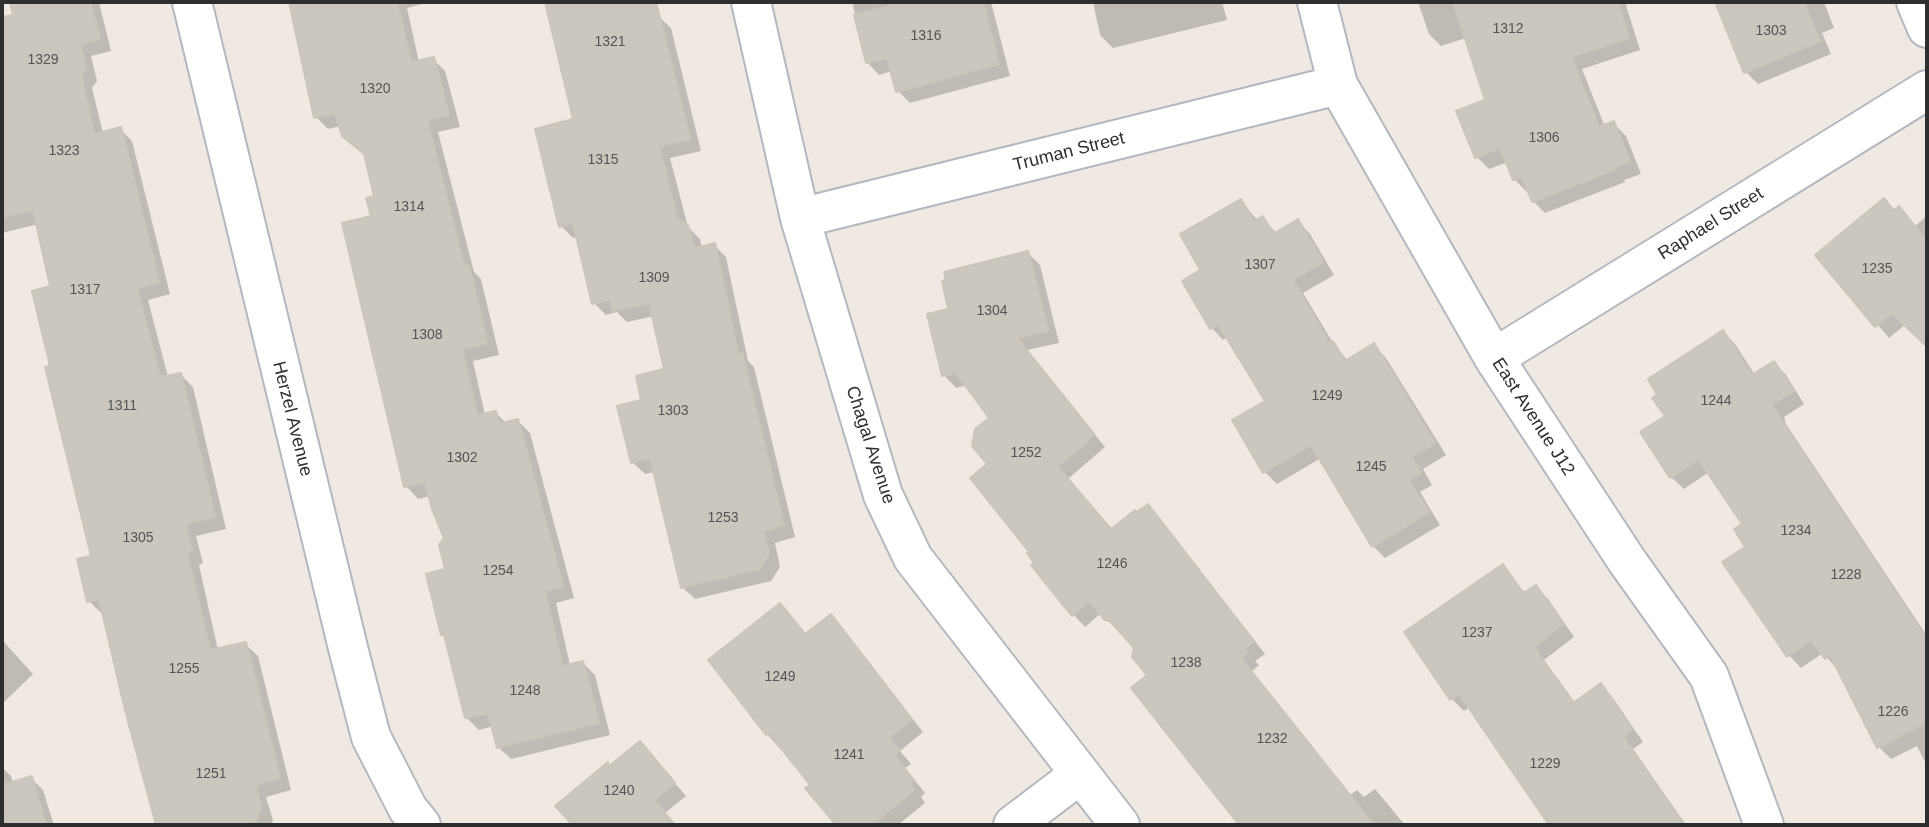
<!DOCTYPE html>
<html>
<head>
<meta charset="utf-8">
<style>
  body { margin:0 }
  #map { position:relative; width:1929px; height:827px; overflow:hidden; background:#efe9e1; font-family:Helvetica,sans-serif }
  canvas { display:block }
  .frame { position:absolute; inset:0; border:4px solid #2e2e2e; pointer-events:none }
</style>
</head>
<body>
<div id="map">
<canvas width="1929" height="827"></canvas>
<div class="frame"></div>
</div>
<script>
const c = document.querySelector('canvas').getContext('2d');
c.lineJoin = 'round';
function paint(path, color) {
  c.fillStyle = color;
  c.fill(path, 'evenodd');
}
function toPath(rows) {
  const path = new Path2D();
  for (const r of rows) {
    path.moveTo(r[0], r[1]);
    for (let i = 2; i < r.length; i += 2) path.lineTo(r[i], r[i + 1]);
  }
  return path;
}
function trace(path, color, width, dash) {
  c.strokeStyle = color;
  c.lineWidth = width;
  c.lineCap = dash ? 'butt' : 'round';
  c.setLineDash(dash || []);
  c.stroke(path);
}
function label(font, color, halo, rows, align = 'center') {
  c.font = font + ' Helvetica,sans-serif';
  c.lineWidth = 5;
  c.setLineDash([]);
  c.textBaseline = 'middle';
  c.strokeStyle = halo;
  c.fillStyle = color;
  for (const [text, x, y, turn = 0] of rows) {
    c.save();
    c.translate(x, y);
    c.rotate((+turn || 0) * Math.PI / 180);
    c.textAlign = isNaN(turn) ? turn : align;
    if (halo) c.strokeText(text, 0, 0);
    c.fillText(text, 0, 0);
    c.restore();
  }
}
const shadow = toPath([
  [11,2,99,2,111,51,91,56,97,81,92,88,103,133,120,129,132,141,170,294,148,300,168,377,180,374,193,387,226,529,196,536,203,563,199,565,218,650,245,644,258,656,291,790,266,797,273,820,271,825,158,825,127,710,104,613,101,613,89,601,93,557,53,367,52,287,38,224,2,233,2,117,4,116,2,108,2,19,15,16],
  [290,2,430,2,407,8,419,62,433,59,445,71,460,127,438,132,474,272,481,279,499,355,473,361,485,415,495,412,507,424,518,421,530,433,574,598,556,603,570,665,583,663,595,675,610,735,511,759,498,747,493,726,479,730,466,717,447,640,442,635,448,570,446,538,430,496,418,499,406,486,373,217,376,197,366,156,343,136,341,126,328,129,316,117],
  [547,2,634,2,638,21,658,16,671,28,701,151,670,158,688,227,700,239,702,248,714,245,726,257,748,361,754,367,795,537,775,543,780,567,771,581,695,599,682,587,655,472,645,474,632,462,643,401,666,371,654,316,627,322,617,312,606,315,594,303,578,237,573,238,561,226,575,120],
  [852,2,991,2,1010,76,910,103,898,91,892,71,879,75,867,62],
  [1093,2,1222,2,1227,20,1113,48,1100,35],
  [1418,2,1553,2,1555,6,1569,2,1625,2,1640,50,1582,69,1605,127,1614,124,1626,136,1641,174,1624,180,1625,182,1545,213,1533,201,1529,190,1526,191,1514,179,1508,162,1489,169,1477,157,1487,101,1466,38,1441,46,1429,34],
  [1717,2,1824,2,1834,28,1822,33,1831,54,1758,84,1746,72],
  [1884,200,1915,226,1927,216,1927,345,1906,324,1889,338,1818,255],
  [1241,201,1258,221,1263,218,1277,234,1298,221,1310,234,1334,275,1303,293,1333,343,1348,361,1374,345,1386,358,1446,455,1423,469,1432,485,1420,492,1440,525,1385,558,1373,546,1321,458,1277,484,1265,472,1267,402,1228,337,1223,340,1211,327,1202,271],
  [1028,253,1040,265,1059,343,1027,350,1105,447,1068,479,1112,530,1147,506,1159,518,1265,654,1255,661,1259,665,1252,671,1350,795,1357,790,1364,797,1375,789,1405,825,1273,825,1150,676,1136,648,1122,632,1119,632,1101,613,1085,627,1073,614,1037,563,989,464,992,418,967,385,956,388,944,375,950,311],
  [1723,332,1735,344,1755,375,1774,363,1786,375,1804,404,1784,417,1786,424,1927,636,1927,766,1917,746,1891,759,1879,747,1838,670,1823,653,1801,668,1789,655,1748,547,1745,525,1709,472,1684,489,1671,477,1667,417],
  [1503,567,1526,594,1536,587,1548,599,1574,637,1544,660,1576,704,1601,686,1613,698,1643,742,1633,749,1686,825,1551,825,1470,707,1464,711,1452,699,1406,632],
  [780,606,806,635,831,617,843,629,923,732,900,751,911,764,905,768,925,793,921,797,925,803,898,825,838,825,808,789,812,785,767,734],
  [2,640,33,674,2,704],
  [640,743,686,796,665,813,675,825,571,825,560,812,608,765,610,767],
  [2,767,11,776,13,783,31,778,43,790,54,825,2,825]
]);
const building = toPath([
  [10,2,90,2,100,39,80,44,86,68,81,75,94,134,121,127,159,282,137,288,160,377,181,373,215,517,185,524,192,551,187,553,210,650,246,642,280,778,255,785,261,806,256,821,240,825,156,825,125,710,99,599,87,602,77,559,91,556,45,367,50,366,32,291,50,286,33,210,2,218,2,17,13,15,10,2],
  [289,2,397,2,411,62,434,57,449,115,427,120,464,266,469,265,487,343,462,349,477,415,496,411,499,424,518,419,563,586,545,591,562,666,583,661,599,723,497,748,488,713,465,718,444,635,441,635,426,574,445,569,439,545,444,538,432,509,425,482,404,487,342,223,371,216,366,198,374,196,364,154,342,136,335,113,314,118,289,2],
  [545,2,656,2,690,139,659,146,677,218,688,225,694,248,715,243,738,354,742,353,784,525,764,531,769,554,759,569,681,588,650,458,631,463,617,406,641,400,636,376,664,369,649,303,613,311,610,299,592,304,573,223,559,227,535,129,573,119,545,2],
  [907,2,983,2,999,64,896,92,887,58,866,63,854,15,907,2],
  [1453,2,1618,2,1629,38,1571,57,1599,127,1614,121,1630,161,1613,168,1614,170,1532,202,1522,177,1513,180,1500,148,1475,158,1456,111,1485,100,1453,2],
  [1715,2,1803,2,1820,41,1744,73,1715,2],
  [1884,198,1894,211,1899,206,1927,241,1927,347,1892,313,1875,327,1815,255,1884,198],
  [1241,199,1254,221,1263,216,1273,234,1298,219,1323,262,1293,280,1329,343,1333,341,1345,361,1374,343,1435,443,1412,457,1421,473,1409,480,1429,512,1372,547,1311,445,1263,473,1232,420,1265,401,1218,324,1210,329,1182,281,1200,270,1180,234,1241,199],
  [1028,251,1048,331,1017,338,1094,434,1086,441,1087,443,1057,466,1111,529,1135,510,1137,512,1148,504,1254,641,1245,648,1248,652,1241,658,1374,825,1239,825,1131,688,1147,675,1132,657,1134,648,1110,621,1105,620,1089,601,1072,616,1031,565,1034,563,1027,553,1029,552,970,478,987,464,972,446,975,429,989,418,956,373,942,376,927,314,948,309,942,281,946,280,944,272,1028,251],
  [1723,330,1752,375,1774,361,1794,391,1772,404,1775,410,1927,640,1927,722,1877,748,1830,655,1825,659,1811,640,1787,657,1722,562,1745,547,1734,529,1742,524,1699,460,1670,478,1640,432,1665,416,1652,398,1657,395,1648,379,1723,330],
  [1503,564,1523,593,1536,585,1563,624,1534,647,1573,703,1601,683,1632,729,1623,736,1684,825,1549,825,1459,694,1450,700,1404,632,1503,564],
  [780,603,805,634,831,614,912,719,889,738,900,751,894,755,914,780,910,784,914,790,871,825,836,825,805,788,810,785,769,733,766,735,708,660,780,603],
  [640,741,675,783,654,800,675,825,573,825,555,806,608,762,609,766,640,741],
  [32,776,46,825,2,825,2,785,32,776]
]);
const street = toPath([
  [192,2,349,652,371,737,408,809,421,825],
  [751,2,800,218,883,495,913,558,1120,825],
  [1317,2,1338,85,1494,358,1627,561,1709,676,1764,825],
  [1916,2,1927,28],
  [800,218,1338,85],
  [1494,358,1927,90],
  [1013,825,1079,775]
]);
const numberNames = [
  ["1312",1508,29],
  ["1303",1771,31],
  ["1316",926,36],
  ["1321",610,42],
  ["1329",43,60],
  ["1320",375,89],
  ["1306",1544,138],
  ["1323",64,151],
  ["1315",603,160],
  ["1314",409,207],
  ["1307",1260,265],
  ["1235",1877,269],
  ["1309",654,278],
  ["1317",85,290],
  ["1304",992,311],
  ["1308",427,335],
  ["1249",1327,396],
  ["1244",1716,401],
  ["1311",122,406],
  ["1303",673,411],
  ["1252",1026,453],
  ["1302",462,458],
  ["1245",1371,467],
  ["1253",723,518],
  ["1234",1796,531],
  ["1305",138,538],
  ["1246",1112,564],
  ["1254",498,571],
  ["1228",1846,575],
  ["1237",1477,633],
  ["1238",1186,663],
  ["1255",184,669],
  ["1249",780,677],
  ["1248",525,691],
  ["1226",1893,712],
  ["1232",1272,739],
  ["1241",849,755],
  ["1229",1545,764],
  ["1251",211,774],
  ["1240",619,791]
];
const streetNames = [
  ["Truman Street",1069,152,-14],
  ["Raphael Street",1711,224,-32],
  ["East Avenue J12",1533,417,57],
  ["Herzel Avenue",292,419,76],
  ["Chagal Avenue",870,445,72]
];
paint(shadow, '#0003');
paint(building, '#cbc7bf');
trace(building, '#cbc5ba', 2);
trace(street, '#b4b7c1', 42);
trace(street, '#fff', 38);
label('14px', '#555452', null, numberNames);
label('18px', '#2e2e2e', '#fff', streetNames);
</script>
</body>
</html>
